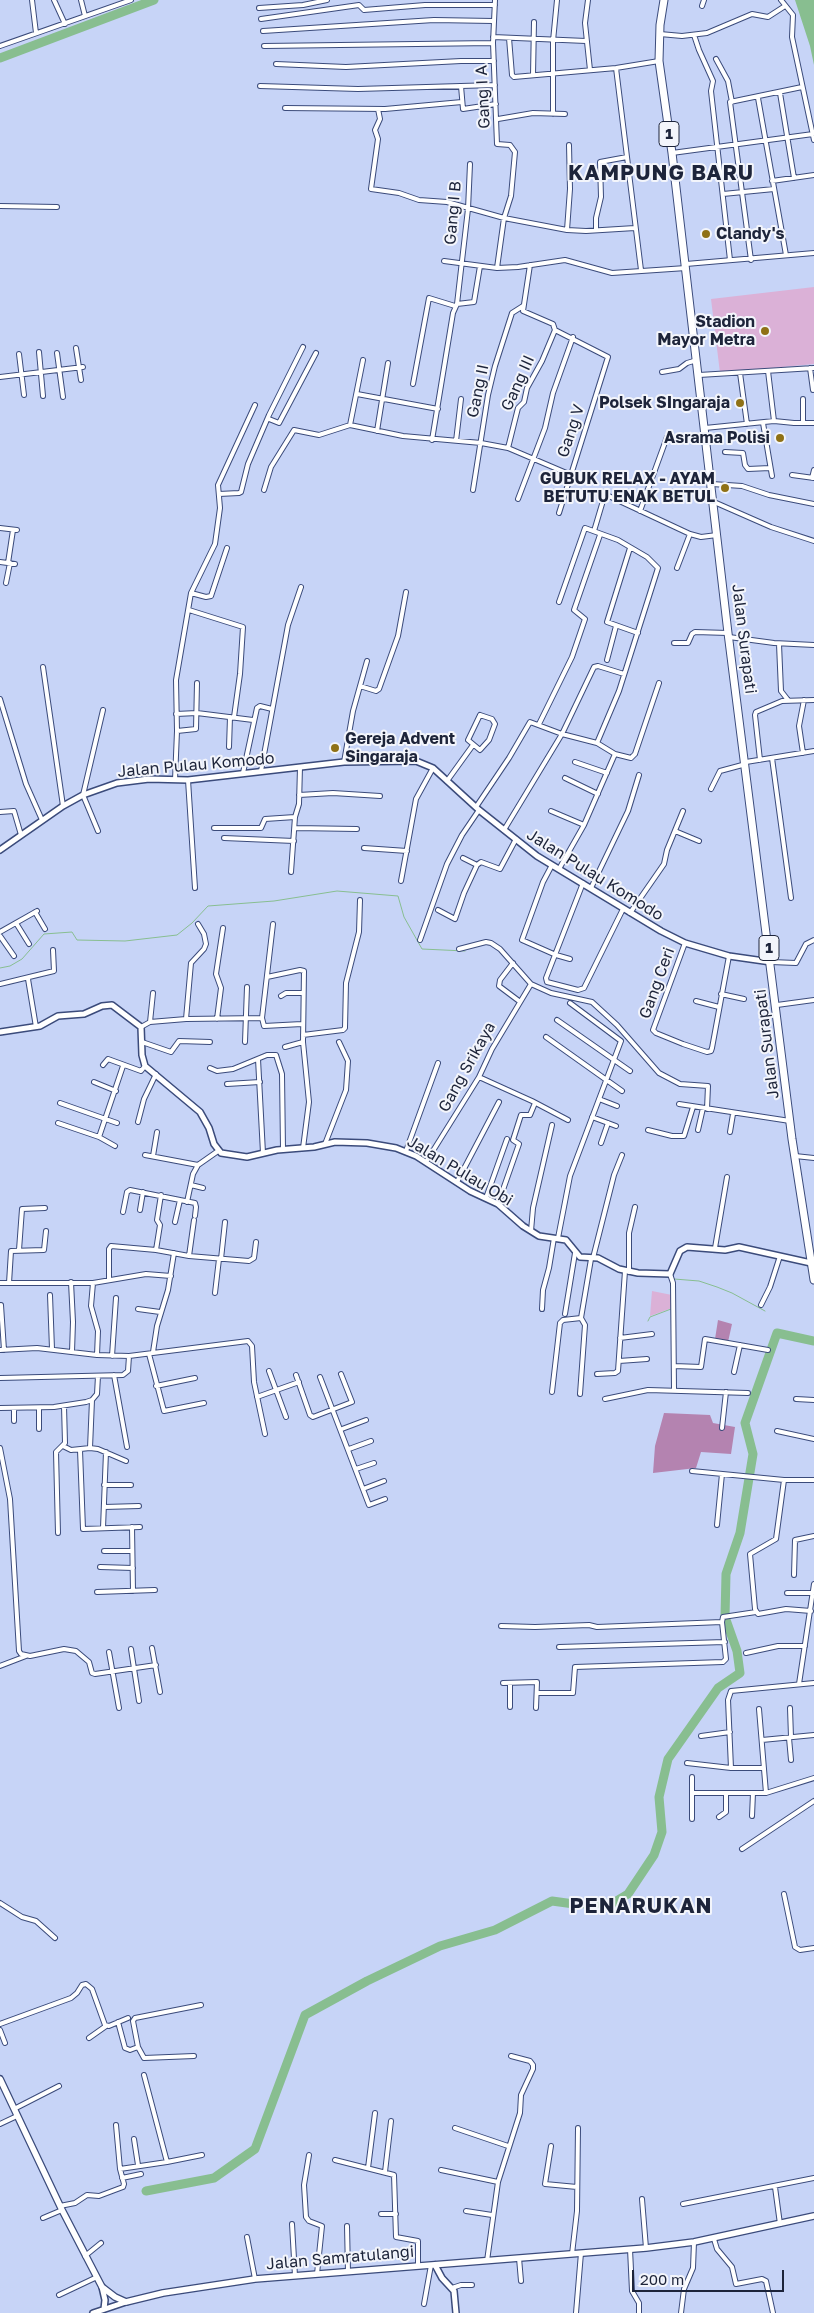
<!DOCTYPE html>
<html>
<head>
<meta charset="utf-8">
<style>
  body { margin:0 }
  #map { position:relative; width:814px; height:2313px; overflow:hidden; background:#c7d4f7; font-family:"Golos Text",sans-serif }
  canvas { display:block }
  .scale { position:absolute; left:632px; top:2270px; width:152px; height:22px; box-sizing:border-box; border:2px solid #1d243a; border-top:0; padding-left:6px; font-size:15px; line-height:18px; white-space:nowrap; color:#1d243a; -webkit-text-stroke:4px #f3f5fb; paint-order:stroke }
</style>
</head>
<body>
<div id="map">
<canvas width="814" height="2313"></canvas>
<div class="scale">200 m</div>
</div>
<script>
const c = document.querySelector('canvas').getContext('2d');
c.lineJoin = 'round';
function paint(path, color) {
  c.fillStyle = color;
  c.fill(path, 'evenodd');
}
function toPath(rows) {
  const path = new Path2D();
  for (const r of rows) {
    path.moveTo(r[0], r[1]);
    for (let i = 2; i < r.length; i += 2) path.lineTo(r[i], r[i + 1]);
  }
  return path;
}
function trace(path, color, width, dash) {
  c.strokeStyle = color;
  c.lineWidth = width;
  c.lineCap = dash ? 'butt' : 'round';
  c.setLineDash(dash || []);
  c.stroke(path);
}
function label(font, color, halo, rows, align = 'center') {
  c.font = font + ' "Golos Text",sans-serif';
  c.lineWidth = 4;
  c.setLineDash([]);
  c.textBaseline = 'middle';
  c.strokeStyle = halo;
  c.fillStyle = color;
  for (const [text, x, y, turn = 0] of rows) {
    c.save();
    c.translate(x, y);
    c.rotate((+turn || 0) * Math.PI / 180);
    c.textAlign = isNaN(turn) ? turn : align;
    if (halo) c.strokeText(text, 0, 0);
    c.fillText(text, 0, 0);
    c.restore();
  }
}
const green = toPath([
  [814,287,814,364,720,373,711,299],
  [652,1291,672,1295,672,1308,650,1316]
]);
const forest = toPath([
  [718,1320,732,1324,728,1342,715,1339],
  [664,1413,710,1415,713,1423,735,1427,731,1454,701,1452,696,1468,653,1473,655,1446]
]);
const water = toPath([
  [795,0,814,0,814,65,810,46]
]);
const stream = toPath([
  [0,968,10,966,22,959,44,934,72,932,77,940,125,941,177,935,192,923,208,906,274,901,337,891,398,896,404,917,422,949,465,951],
  [656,1276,669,1277],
  [674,1279,699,1281,717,1287,732,1293,765,1311],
  [648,1321,650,1317,671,1309]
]);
const river = toPath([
  [0,58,154,0],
  [146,2191,214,2178,255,2149,305,2015,367,1981,440,1946,495,1930,552,1901,574,1904,613,1903,628,1894,654,1855,662,1832,659,1797,668,1759,718,1688,740,1673,737,1651,725,1617,726,1574,740,1533,753,1454,745,1423,777,1333,814,1341]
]);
const minor = toPath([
  [32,0,36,33],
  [54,0,65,24],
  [81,0,85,16],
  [495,0,493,43,497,144,510,145,515,152,511,196,504,218,497,268],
  [588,0,585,23,590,70],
  [781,0,793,15,792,37,814,140],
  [702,6,704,0],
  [259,8,303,5,327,0],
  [261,19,359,5,364,10,425,5,495,5],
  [263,31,434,20,493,21],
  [660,34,682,36,707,33,752,14,768,17,785,6],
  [694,35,699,50,713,81,711,91,730,260],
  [493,37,586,41],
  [509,38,512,75,514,77,616,68,659,61],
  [0,46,131,0],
  [264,46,493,43],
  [716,59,728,81,732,102],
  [276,64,346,67,461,61,494,61],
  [616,68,641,270],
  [533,75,534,22],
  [260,86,358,89,495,85],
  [461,86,463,109,496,104],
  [780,93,794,178],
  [758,98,786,255],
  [285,108,385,109,462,102],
  [378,109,380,119,375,130,378,139,371,189,399,193,419,200,447,202,504,218,567,230,586,231,635,228],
  [553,114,553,41,557,0],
  [498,119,533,113,565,114],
  [672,153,813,134],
  [772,181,814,175],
  [723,194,774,189],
  [0,206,57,207],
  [567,230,570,189,569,145],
  [596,230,596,218,601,197,600,162,627,157],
  [751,260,730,102,802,87],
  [444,261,497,268,518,267,565,260,612,273,686,268],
  [686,264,814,253],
  [530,265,523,311,553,324,555,330,608,357,559,513],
  [457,304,474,302,480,266],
  [76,348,81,380],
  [39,352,43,396],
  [57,353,63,397],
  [19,354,24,395],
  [810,368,813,390],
  [768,371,774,421],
  [662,372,679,369,687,363,697,360],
  [740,373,747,424],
  [699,375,814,368],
  [0,377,83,367],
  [413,384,429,298,455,306],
  [357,394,438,409],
  [803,399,803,423],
  [269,419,279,423,316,353],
  [763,423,772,476],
  [350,425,363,360],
  [705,428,774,421,794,423,814,423],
  [377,431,388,363],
  [432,440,453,313,457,304,468,209,470,164],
  [456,441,461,399],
  [508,448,518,408,524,402,527,388,542,361,555,330],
  [725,452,743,453,745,465,748,469,770,468],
  [792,475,814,478],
  [812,478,814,470],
  [712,484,742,486,769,495,814,504],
  [264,490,271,467,294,430,319,435,350,425,403,436,481,443,508,448,583,480],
  [473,490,488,395,495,366,512,313,523,306],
  [598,491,690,534,701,537,717,535],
  [219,494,239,493,241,492,248,464,269,415,303,347],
  [518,499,545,428,553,393,573,337],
  [714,502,771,527,814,541],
  [640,511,667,437],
  [0,528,17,530],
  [594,531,605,494],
  [630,548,607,622,638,633],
  [0,562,15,564],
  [8,563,13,530],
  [677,568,690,534],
  [6,583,10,563],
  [191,593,206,597,211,596,227,548],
  [559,602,585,528,618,540,647,557,658,568,619,691,597,743],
  [189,610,243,627,240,674,234,717],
  [729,637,774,643,814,645],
  [674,643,688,643,692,634,695,632,728,633],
  [779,644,781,691,788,700],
  [607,660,616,626],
  [43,667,63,806],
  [360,686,376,691,379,689,398,636,406,592],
  [0,699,26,784,42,820],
  [176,714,197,713,253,720],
  [480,715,492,719,495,724,489,740,480,750,468,740,480,715],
  [539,724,572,657,585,619,574,610,600,535],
  [177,731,196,729,197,683],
  [229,747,230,717],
  [803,753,799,726,804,700],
  [772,758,791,898],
  [760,760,755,715,756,712,782,701,814,700],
  [344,762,353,711,367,661],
  [575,762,607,773],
  [746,762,814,751],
  [261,771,288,625,301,587],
  [243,773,257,708,260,706,272,709],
  [565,778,598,794],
  [175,780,177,731,176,680,191,593,215,544,220,508,218,485,255,405],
  [188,780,195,888],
  [447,781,473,745],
  [711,789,720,771,746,764],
  [299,795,333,793,380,796],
  [476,807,509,758,530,722,562,734,597,743,615,754,631,758,635,754,659,683],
  [551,811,584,825],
  [0,812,14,811,21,835],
  [214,828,261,828,265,819,295,817],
  [295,828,357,829],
  [504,830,562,734,594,667,598,666,624,674],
  [98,831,83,795,103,710],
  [675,831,699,841],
  [224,838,294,841],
  [364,848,407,851],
  [463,858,477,865],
  [552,865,543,882,522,940,556,955,570,959],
  [559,869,584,825,615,754],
  [291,872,295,817,299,804,300,767],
  [401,881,416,799,433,768],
  [583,883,546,978,547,982,578,990,584,988,623,909],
  [591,888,628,811,639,775],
  [438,910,455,919,464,893,477,865,481,862,500,869,516,839],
  [35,912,45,929],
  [630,913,664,864,667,850,683,811],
  [16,923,29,944],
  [0,932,37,911],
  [0,936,14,956],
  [420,940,447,864,462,835,479,810],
  [685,943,653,1030,656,1033,683,1044,707,1052,711,1051,712,1048,729,956],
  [459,949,486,942,491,943,500,949,531,984,551,993,592,1002,617,1025,659,1073,680,1084,708,1086,707,1109],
  [771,962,796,963,806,944,814,940],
  [513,963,500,980,499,986,519,1001],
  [267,977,300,970,304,971,303,1042,309,1102,303,1148],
  [28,979,36,1027],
  [0,984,54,971,53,950],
  [721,994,744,999],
  [281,996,286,993,303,993],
  [696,1001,719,1007],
  [777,1005,814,1000],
  [262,1018,264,1026,302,1024],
  [186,1019,191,963,204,949,206,944,204,934,198,924],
  [217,1019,221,988,216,974,223,928],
  [557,1020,630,1071],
  [150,1022,153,993],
  [141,1027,150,1022,186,1019,262,1018,273,924],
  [303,1035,343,1030,345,1028,346,983,359,932,360,900],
  [546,1037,622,1091],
  [142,1042,171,1052,179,1041,210,1042],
  [245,1042,247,987],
  [285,1047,303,1042],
  [258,1059,263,1153],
  [103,1065,108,1059,141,1071,145,1066],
  [210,1068,217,1071,233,1069,267,1055,276,1055,282,1074,283,1149],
  [479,1077,532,1101,568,1120],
  [94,1082,116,1091],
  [227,1084,260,1082],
  [599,1099,617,1106],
  [60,1103,117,1123],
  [679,1104,790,1121],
  [592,1117,616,1126],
  [138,1122,144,1099,156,1074],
  [58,1123,99,1137,115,1146],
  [648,1130,672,1136,684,1136,693,1107],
  [698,1130,703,1108],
  [730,1132,733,1114],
  [99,1137,123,1066],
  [601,1143,608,1123],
  [325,1144,346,1090,348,1061,339,1042],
  [406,1151,438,1063],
  [145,1155,198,1165],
  [153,1156,157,1132],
  [795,1156,814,1158],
  [426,1162,479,1077,492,1049,531,984],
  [457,1182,499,1102],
  [191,1185,203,1188],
  [486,1198,507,1139],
  [187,1202,193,1174,198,1165,218,1151],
  [498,1204,519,1144,513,1140,521,1115,530,1115,535,1103],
  [140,1210,143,1192],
  [123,1212,127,1192,130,1190,195,1203,196,1207,195,1216],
  [175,1222,180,1200],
  [531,1231,533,1208,552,1125],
  [558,1238,570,1176,621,1041,570,1003],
  [715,1248,727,1177],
  [19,1250,22,1209,45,1208],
  [156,1250,160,1225,157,1220,161,1195],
  [189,1256,194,1220],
  [593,1258,614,1175,622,1155],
  [221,1259,225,1222],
  [629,1272,629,1233,635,1207],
  [670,1274,673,1283,674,1389],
  [109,1280,109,1249,111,1246,156,1250,189,1256,249,1261,254,1258,256,1242],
  [71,1282,73,1322,72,1352],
  [0,1283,93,1283,146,1274,171,1276],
  [9,1283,11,1251,44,1250,46,1231],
  [93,1283,91,1306,98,1331,97,1355],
  [215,1293,219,1259],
  [50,1295,52,1349],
  [1,1305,4,1350],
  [761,1305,770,1287,780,1256],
  [138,1309,160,1312],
  [542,1309,543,1290,549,1268,554,1238],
  [565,1314,575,1253],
  [620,1338,652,1334],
  [0,1350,37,1348,97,1355,129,1356,248,1341,252,1346,254,1382,265,1434],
  [153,1352,157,1326,168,1290,174,1253],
  [149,1354,164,1411,204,1403],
  [112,1356,116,1298],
  [619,1361,647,1359],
  [674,1366,701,1367,705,1339,768,1350],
  [269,1371,286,1417],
  [734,1372,740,1345],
  [597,1374,615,1373,618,1371,625,1271],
  [114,1375,127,1447],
  [296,1375,310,1415,313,1417,352,1402,341,1374],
  [320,1377,369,1505,385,1499],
  [0,1378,123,1375,128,1371,129,1356],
  [156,1386,195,1378],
  [552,1392,560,1323,563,1320,581,1318],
  [580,1394,585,1325,581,1318,591,1259],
  [257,1397,299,1382],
  [605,1399,648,1390,748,1393],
  [796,1399,814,1400],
  [0,1408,54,1407,86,1402,92,1400,97,1394,98,1376],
  [14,1408,14,1421],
  [722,1428,726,1392],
  [39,1429,39,1408],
  [342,1429,366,1420],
  [777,1431,814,1439],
  [63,1446,71,1450,90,1448,98,1449,126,1461],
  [0,1448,10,1499,19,1651,21,1654,30,1656,64,1649,76,1651,89,1662,92,1673,95,1674,156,1665],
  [90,1448,92,1400],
  [349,1449,371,1441],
  [80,1450,83,1529,140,1527],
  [356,1469,374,1463],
  [692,1471,784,1480,814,1480],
  [784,1480,776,1539,750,1554,755,1609,758,1614,786,1609,811,1611],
  [104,1485,131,1485],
  [363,1489,384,1481],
  [104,1507,139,1506],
  [717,1525,722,1474],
  [132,1527,133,1591],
  [103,1528,106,1452],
  [58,1533,56,1452,65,1443,64,1406],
  [104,1551,132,1551],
  [100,1567,133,1568],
  [794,1575,795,1540,814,1536],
  [97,1592,155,1590],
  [787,1593,813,1593],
  [501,1626,535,1627,589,1625,597,1627,722,1622,723,1617,756,1612],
  [559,1647,725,1642],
  [152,1648,160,1692],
  [131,1649,139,1701],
  [109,1652,119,1708],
  [746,1653,778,1646,805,1646],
  [0,1666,26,1656],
  [503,1683,537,1682,536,1708],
  [799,1684,814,1584],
  [537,1693,573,1693,575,1667,723,1662,726,1659,722,1622],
  [510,1707,510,1683],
  [790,1708,791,1737],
  [759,1709,766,1793],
  [701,1736,730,1732],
  [789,1738,791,1760],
  [762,1740,814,1735],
  [687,1763,731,1768,763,1768],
  [731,1768,728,1700,731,1691,814,1683],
  [692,1793,766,1793,814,1778],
  [752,1816,753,1793],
  [719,1817,726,1812,726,1793],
  [692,1819,692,1777],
  [742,1849,814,1801],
  [784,1894,795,1947,800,1950,814,1948],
  [0,1903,22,1917,36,1921,55,1938],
  [118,2022,125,2048,130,2050,138,2047],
  [0,2024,71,1998,77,1993,82,1985,86,1984,92,1989,105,2025,109,2026,128,2018],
  [0,2030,5,2043],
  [89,2038,106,2026],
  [194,2056,144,2058,138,2047,133,2021,135,2018,201,2005],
  [14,2109,59,2086],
  [0,2124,17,2116],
  [455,2128,508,2146],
  [134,2139,138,2165],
  [551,2146,545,2184,577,2187],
  [309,2155,304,2185,306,2217,309,2221,322,2226,317,2274],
  [335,2160,394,2175,396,2237,418,2241,418,2266],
  [167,2162,202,2155],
  [368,2168,375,2113],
  [120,2169,167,2162,144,2075],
  [441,2170,498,2182,487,2261],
  [385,2172,391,2121],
  [122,2178,141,2174],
  [498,2182,520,2113,521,2095,533,2069,533,2065,530,2061,511,2056],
  [775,2187,780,2224],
  [642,2199,646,2248],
  [683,2204,814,2178],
  [60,2206,75,2203,87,2195,99,2196,123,2187,124,2184,120,2169,116,2125],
  [466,2211,492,2215],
  [381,2214,396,2214],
  [43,2218,62,2210],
  [292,2224,295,2276],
  [347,2226,348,2272],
  [247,2237,255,2279],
  [714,2239,717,2249,732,2267,736,2284,762,2279,766,2281,773,2313],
  [630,2249,632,2291,639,2303,639,2313],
  [572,2254,577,2211,578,2128],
  [85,2256,101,2243],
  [519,2258,521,2281],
  [452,2288,461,2285,472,2285],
  [59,2295,97,2277],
  [424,2304,431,2265],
  [576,2313,581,2253],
  [681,2313,684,2289,693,2268,694,2242]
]);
const tertiary = toPath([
  [0,850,63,806,83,795,117,783,149,779,188,780,344,762,416,761,433,768,479,810,537,856,661,931,685,943,729,956,771,962],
  [0,1032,40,1026,58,1016,84,1014,102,1006,112,1005,141,1027,142,1055,145,1066,200,1112,209,1128,214,1144,221,1153,247,1157,277,1150,314,1147,335,1142,367,1143,396,1148,416,1156,470,1191,498,1204,523,1226,539,1236,566,1240,580,1257,598,1258,619,1269,638,1273,670,1274,680,1251,687,1247,725,1250,739,1247,811,1263],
  [435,2265,442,2278,454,2291,456,2313],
  [102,2287,105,2300,104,2309],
  [93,2313,126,2302]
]);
const secondary = toPath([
  [0,2079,62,2210,102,2287,115,2297,126,2302,163,2293,255,2279,646,2248,694,2242,814,2216]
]);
const trunk = toPath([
  [664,0,660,25,659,61,672,153,728,633,792,1139,814,1280]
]);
const markers = [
  [706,234,5,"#8f7116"],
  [765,331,5,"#8f7116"],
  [740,403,5,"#8f7116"],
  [780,438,5,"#8f7116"],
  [725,488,5,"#8f7116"],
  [335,748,5,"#8f7116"]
];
const shields = [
  [669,134,20],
  [769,948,20]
];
const shieldNames = [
  ["1",669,134],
  ["1",769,948]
];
const streetNames = [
  ["Gang I A",483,97,-93],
  ["Gang I B",453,213,-85],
  ["Gang III",518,383,-66],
  ["Gang II",478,391,-78],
  ["Gang V",571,431,-72],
  ["Jalan Surapati",744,639,83],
  ["Jalan Pulau Komodo",196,765,-5],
  ["Jalan Pulau Komodo",595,875,32],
  ["Gang Ceri",657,983,-70],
  ["Jalan Surapati",767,1044,-97],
  ["Gang Srikaya",467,1067,-61],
  ["Jalan Pulau Obi",460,1171,31],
  ["Jalan Samratulangi",340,2258,-5]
];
const poiNames = [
  ["Clandy's",716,234,"left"],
  ["Stadion",755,322],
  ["Mayor Metra",755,340],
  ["Polsek SIngaraja",730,403],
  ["Asrama Polisi",770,438],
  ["GUBUK RELAX - AYAM",715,479],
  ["BETUTU ENAK BETUL",715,497],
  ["Gereja Advent",345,739,"left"],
  ["Singaraja",345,757,"left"]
];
const districtNames = [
  ["KAMPUNG BARU",661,173],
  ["PENARUKAN",641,1906]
];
paint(green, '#dbb1d7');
paint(forest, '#b483b0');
paint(water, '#88be90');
trace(stream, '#88be90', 1);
trace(river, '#88be90', 9);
trace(minor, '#3b4b7b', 6);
trace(tertiary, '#3b4b7b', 8);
trace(secondary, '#3b4b7b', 8);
trace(trunk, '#3b4b7b', 9);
trace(minor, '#fff', 4);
trace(tertiary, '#fff', 5);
trace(secondary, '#fff', 5.5);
trace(trunk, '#fff', 7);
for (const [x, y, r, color] of markers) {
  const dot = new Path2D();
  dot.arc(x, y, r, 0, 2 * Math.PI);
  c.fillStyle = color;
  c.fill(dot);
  trace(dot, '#f3f5fb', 2);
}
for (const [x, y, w] of shields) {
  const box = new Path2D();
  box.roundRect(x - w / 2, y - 12.5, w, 25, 4);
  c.fillStyle = '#f3f5fb';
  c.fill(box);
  trace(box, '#1d243a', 1);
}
label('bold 15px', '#1d243a', null, shieldNames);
label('16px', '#1d243a', '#f3f5fb', streetNames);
label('bold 16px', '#1d243a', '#f3f5fb', poiNames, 'right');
c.letterSpacing = '1px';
label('bold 21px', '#1d243a', '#f3f5fb', districtNames);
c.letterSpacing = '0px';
</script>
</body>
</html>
